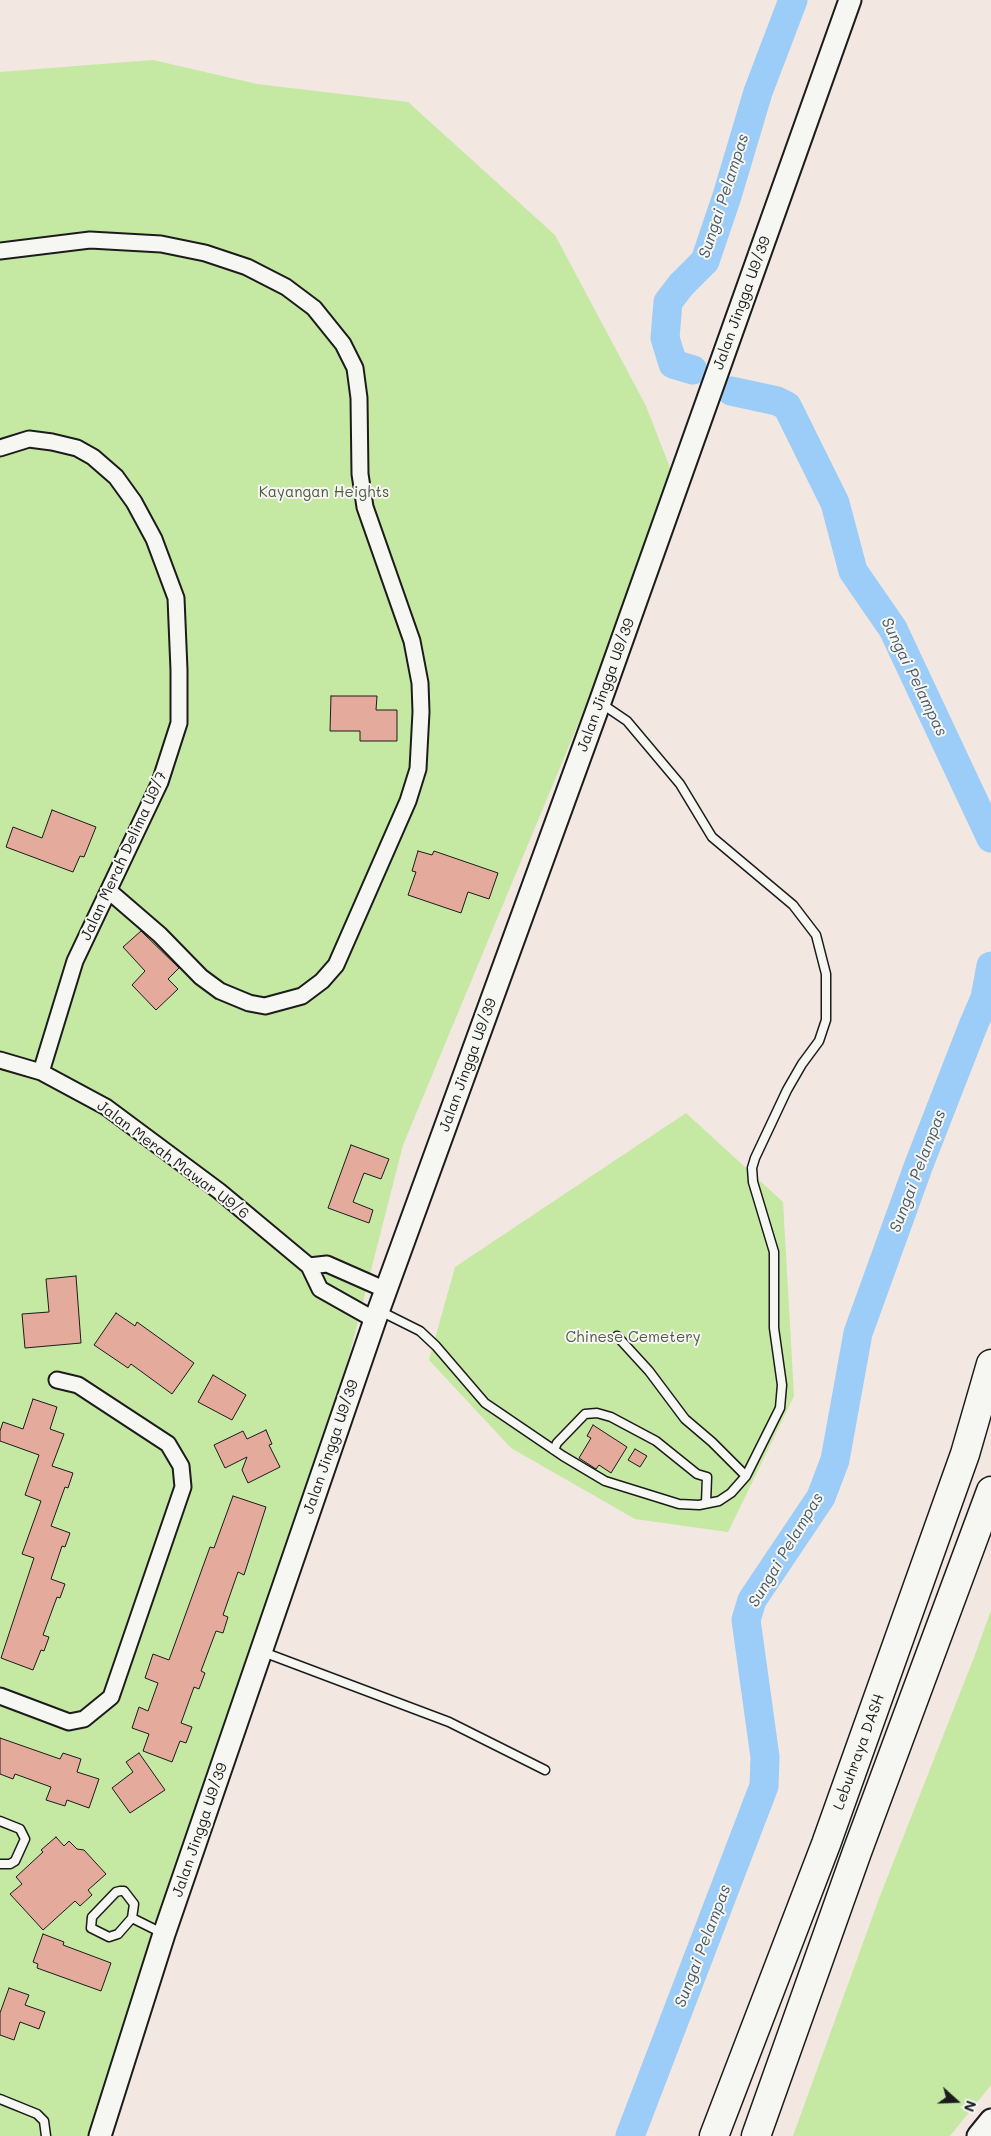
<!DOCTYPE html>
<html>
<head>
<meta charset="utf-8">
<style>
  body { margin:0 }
  #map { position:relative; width:991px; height:2136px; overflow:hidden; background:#f2e7e1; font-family:Mali,sans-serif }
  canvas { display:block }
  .north { position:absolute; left:931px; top:2076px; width:50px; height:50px; -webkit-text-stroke:4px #f6f6f2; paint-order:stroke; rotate:110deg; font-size:14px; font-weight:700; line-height:20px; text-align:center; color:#1c1c1c }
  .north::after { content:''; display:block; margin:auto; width:18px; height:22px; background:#1c1c1c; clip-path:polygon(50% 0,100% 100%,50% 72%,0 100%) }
</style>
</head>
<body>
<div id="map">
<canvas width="991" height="2136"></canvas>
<div class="north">N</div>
</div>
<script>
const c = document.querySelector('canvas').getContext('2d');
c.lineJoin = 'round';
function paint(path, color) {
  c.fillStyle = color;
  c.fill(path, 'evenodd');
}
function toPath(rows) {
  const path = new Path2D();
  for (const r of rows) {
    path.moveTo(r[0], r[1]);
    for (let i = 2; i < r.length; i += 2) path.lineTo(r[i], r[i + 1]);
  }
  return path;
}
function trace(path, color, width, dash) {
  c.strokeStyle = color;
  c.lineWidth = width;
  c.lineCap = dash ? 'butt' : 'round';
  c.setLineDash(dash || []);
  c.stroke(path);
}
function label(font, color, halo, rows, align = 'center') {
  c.font = font + ' Mali,sans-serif';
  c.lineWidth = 4;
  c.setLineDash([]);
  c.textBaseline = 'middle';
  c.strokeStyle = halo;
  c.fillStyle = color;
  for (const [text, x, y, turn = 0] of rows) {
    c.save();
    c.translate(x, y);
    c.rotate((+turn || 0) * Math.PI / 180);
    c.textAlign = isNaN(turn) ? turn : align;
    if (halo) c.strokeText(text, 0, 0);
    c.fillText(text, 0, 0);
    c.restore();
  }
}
const green = toPath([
  [153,60,257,84,408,102,555,235,646,406,677,486,403,1145,311,1505,89,2136,0,2136,0,72],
  [686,1113,783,1202,794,1396,728,1532,635,1519,511,1448,429,1360,455,1267],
  [991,1610,991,2085,950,2136,793,2136,880,1896,975,1655]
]);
const river = toPath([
  [693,370,673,364,665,338,668,302,681,285,705,261,727,196,758,92,793,0],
  [731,391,777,401,787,406,835,503,853,571,893,629,991,838],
  [630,2136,764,1786,765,1757,746,1620,752,1600,821,1497,835,1460,858,1333,918,1167,973,1026,985,998,991,966]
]);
const building = toPath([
  [331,696,377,696,376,710,397,710,397,741,360,741,360,731,330,731,331,696],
  [52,810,96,827,84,857,80,856,73,872,6,847,13,827,42,838,52,810],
  [418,851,432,855,434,851,498,873,489,899,468,892,461,913,408,895,416,872,412,871,418,851],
  [141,931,179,968,168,979,178,989,156,1010,132,985,145,971,123,947,141,931],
  [351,1145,389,1159,381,1179,364,1173,353,1202,373,1210,369,1223,328,1208,351,1145],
  [76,1276,81,1343,25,1348,22,1314,49,1312,46,1279,76,1276],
  [116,1313,135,1326,137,1322,194,1363,172,1394,131,1364,128,1368,94,1345,116,1313],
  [213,1375,246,1395,232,1420,198,1402,213,1375],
  [33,1399,57,1407,50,1429,64,1434,52,1466,73,1473,68,1488,65,1487,51,1526,70,1533,65,1547,62,1546,51,1579,65,1584,60,1598,57,1597,43,1635,49,1637,44,1651,41,1650,33,1670,1,1658,34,1558,22,1554,41,1501,25,1495,39,1455,0,1441,0,1431,3,1422,23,1429,33,1399],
  [593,1425,627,1447,611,1473,599,1465,596,1469,579,1458,591,1438,587,1436,593,1425],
  [266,1430,272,1444,269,1445,280,1467,248,1483,242,1470,247,1457,225,1468,214,1445,243,1431,247,1439,266,1430],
  [635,1449,647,1456,640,1467,628,1460,635,1449],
  [233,1496,266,1507,244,1575,238,1572,223,1615,228,1617,223,1633,216,1631,201,1671,205,1673,199,1689,194,1687,181,1723,192,1727,186,1743,180,1741,172,1762,143,1751,149,1734,132,1728,139,1707,148,1711,158,1683,145,1678,153,1654,169,1660,210,1547,214,1548,233,1496],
  [0,1738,60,1759,63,1753,81,1759,77,1772,99,1779,89,1808,67,1800,65,1806,46,1800,51,1787,15,1774,13,1779,0,1774,0,1738],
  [139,1753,165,1790,130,1813,112,1788,133,1772,126,1762,139,1753],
  [56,1837,64,1846,69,1841,77,1849,84,1850,106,1874,88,1890,92,1895,80,1906,75,1901,43,1930,10,1894,22,1884,16,1877,43,1852,41,1850,56,1837],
  [43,1934,64,1942,63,1945,111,1963,101,1991,37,1968,38,1964,33,1962,43,1934],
  [9,1988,29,1995,25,2005,45,2012,39,2029,20,2022,14,2040,0,2035,0,2013,9,1988]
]);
const lane = toPath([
  [380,1311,420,1331,436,1346,485,1403,563,1456,605,1481,679,1504,699,1505,719,1501,731,1493,746,1476,780,1408,782,1385,774,1328,774,1252,753,1182,752,1168,755,1158,787,1090,802,1064,819,1041,826,1020,826,974,816,935,793,905,712,837,680,784,627,721,602,704],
  [617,1336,649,1371,685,1419,712,1442,746,1476],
  [554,1450,557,1443,585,1414,597,1413,611,1417,656,1441,697,1474,707,1477,706,1503],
  [263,1652,449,1722,545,1770],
  [0,1821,20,1829,25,1839,15,1861,10,1864,0,1864],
  [120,1891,124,1891,134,1904,132,1918,118,1934,109,1937,91,1928,92,1917,116,1892,120,1891],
  [132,1918,162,1933],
  [0,2099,37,2114,44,2121,46,2136]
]);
const street = toPath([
  [0,251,90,240,161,244,205,253,247,267,286,287,314,308,343,344,355,368,359,398,360,474,365,507,412,641,420,683,421,712,418,769,408,801,336,965,322,981,302,996,265,1006,249,1003,220,991,201,977,160,935,109,891],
  [0,448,29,439,52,442,77,448,93,457,116,477,134,502,154,539,176,598,179,670,179,723,160,782,75,961,41,1072],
  [0,1060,41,1072,106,1107,219,1191,309,1266,320,1289,375,1320],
  [309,1266,327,1264,386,1290],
  [0,1696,69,1722,84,1719,111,1697,183,1487,181,1466,168,1444,78,1385,57,1380]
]);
const secondary = toPath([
  [100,2136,164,1934,375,1320,600,702,850,0],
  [978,2136,991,2120]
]);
const highway = toPath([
  [714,2136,826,1844,965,1454,991,1364],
  [756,2136,857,1852,991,1491]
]);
const streetNames = [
  ["Jalan Jingga U9/39",742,303,-70],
  ["Jalan Jingga U9/39",606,685,-70],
  ["Jalan Merah Delima U9/7",124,856,-65],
  ["Jalan Jingga U9/39",468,1065,-70],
  ["Jalan Merah Mawar U9/6",173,1160,37],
  ["Jalan Jingga U9/39",331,1447,-71],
  ["Lebuhraya DASH",859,1752,-70],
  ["Jalan Jingga U9/39",200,1830,-71]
];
const parkNames = [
  ["Kayangan Heights",324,492],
  ["Chinese Cemetery",633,1337]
];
const waterNames = [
  ["Sungai Pelampas",724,196,-72],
  ["Sungai Pelampas",914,677,64],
  ["Sungai Pelampas",918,1171,-69],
  ["Sungai Pelampas",786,1550,-59],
  ["Sungai Pelampas",703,1946,-69]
];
paint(green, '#c5e8a2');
trace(river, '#9bcdf8', 29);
paint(building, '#e4ab9c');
trace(building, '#1c1c1c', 1);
trace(lane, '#1c1c1c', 11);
trace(street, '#1c1c1c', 19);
trace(secondary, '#1c1c1c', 25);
trace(highway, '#1c1c1c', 31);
trace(lane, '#f6f6f2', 8);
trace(street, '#f6f6f2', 15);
trace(secondary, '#f6f6f2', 21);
trace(highway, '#f6f6f2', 28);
label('15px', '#1c1c1c', '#f6f6f2', streetNames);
label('15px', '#4f5944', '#f6f6f2', parkNames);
label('italic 16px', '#485a69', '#f6f6f2', waterNames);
</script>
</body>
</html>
